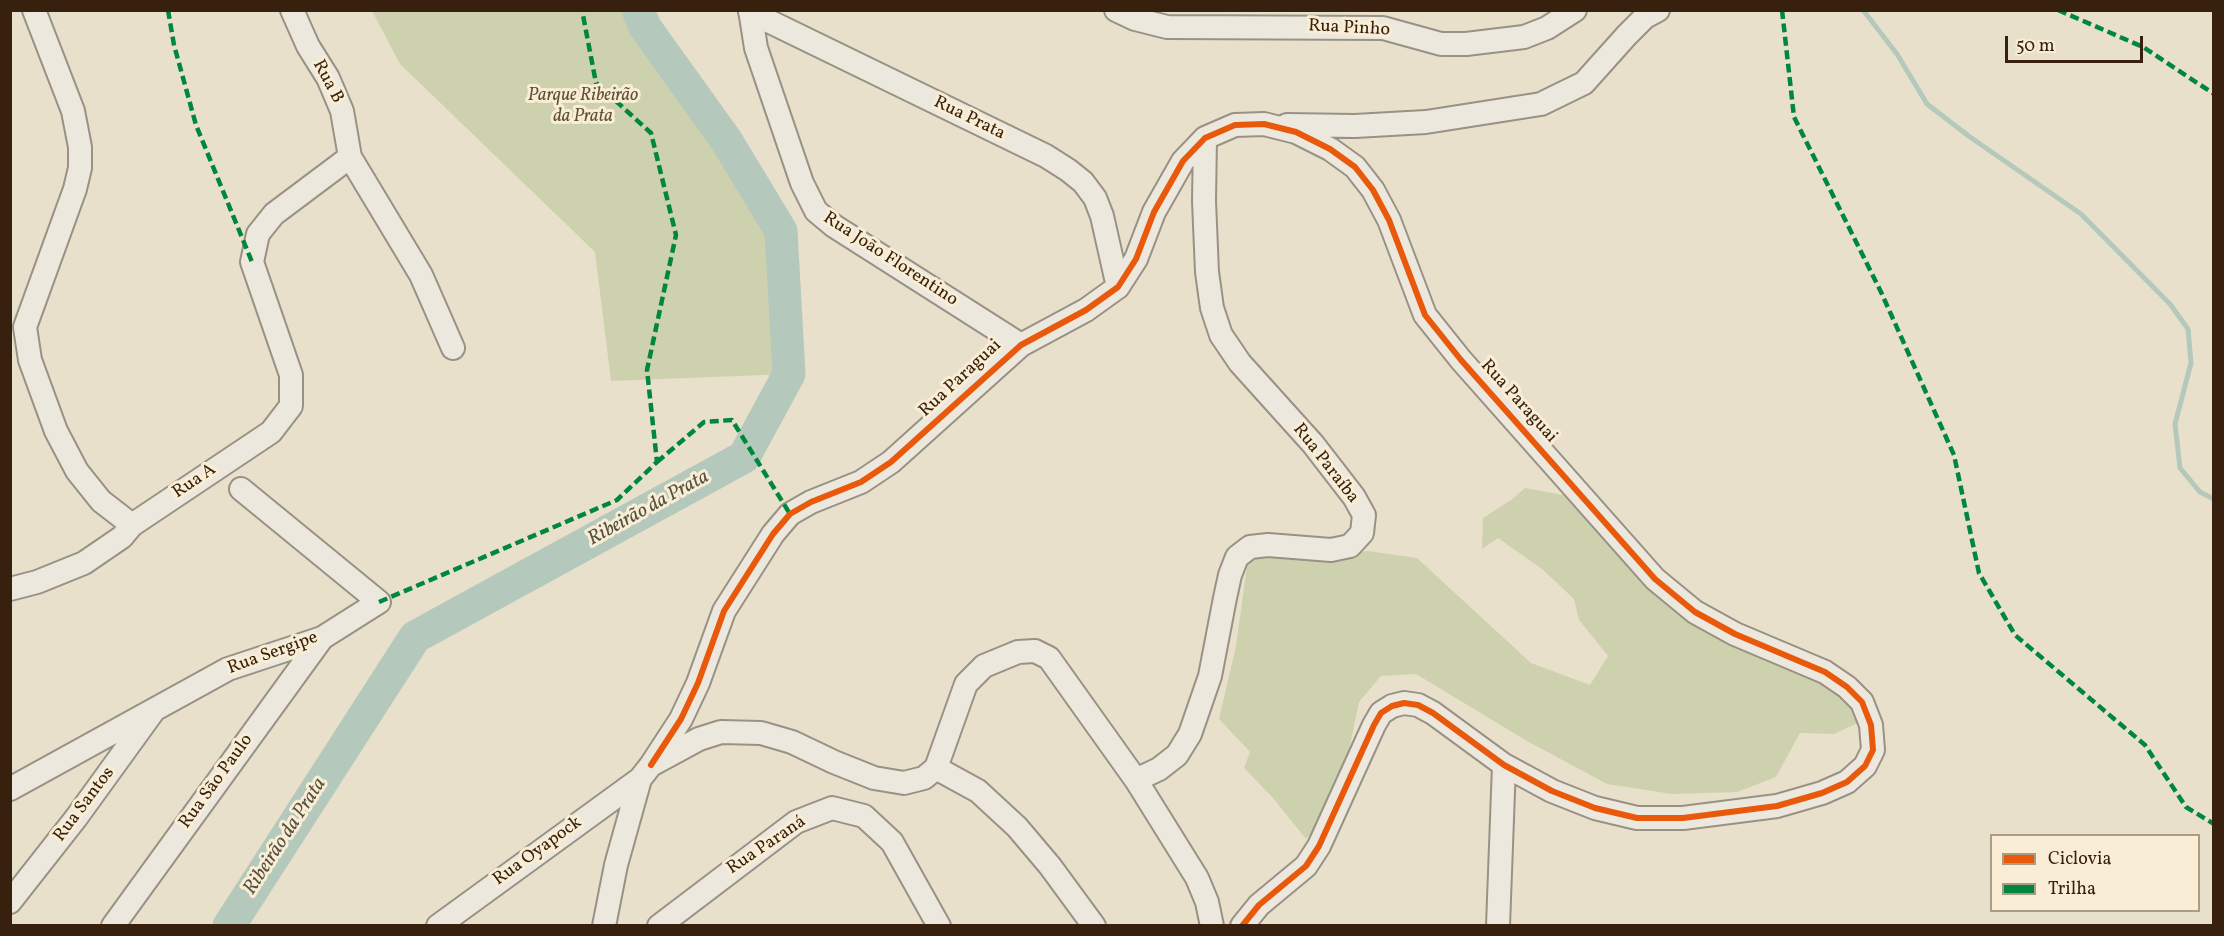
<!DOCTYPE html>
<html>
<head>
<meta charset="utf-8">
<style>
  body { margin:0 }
  #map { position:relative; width:2224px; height:936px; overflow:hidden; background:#e9e0cc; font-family:Vollkorn,serif }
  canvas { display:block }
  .frame { position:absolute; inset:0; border:12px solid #37210e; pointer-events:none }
  .legend { position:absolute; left:1990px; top:834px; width:210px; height:78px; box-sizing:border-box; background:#f9eed5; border:2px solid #ab9c85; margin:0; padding:8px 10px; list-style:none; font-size:18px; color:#37210e }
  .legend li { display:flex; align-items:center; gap:12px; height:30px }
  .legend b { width:30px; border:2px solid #ab9c85 }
  .scale { position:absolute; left:2005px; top:36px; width:138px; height:27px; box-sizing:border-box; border:3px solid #37210e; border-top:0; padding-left:8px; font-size:18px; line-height:21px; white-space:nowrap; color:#37210e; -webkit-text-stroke:4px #f9eed5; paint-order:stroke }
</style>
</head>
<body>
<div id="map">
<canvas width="2224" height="936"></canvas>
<div class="frame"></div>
<ul class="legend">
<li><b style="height:8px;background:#e8590c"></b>Ciclovia</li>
<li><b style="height:8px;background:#00873e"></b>Trilha</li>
</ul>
<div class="scale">50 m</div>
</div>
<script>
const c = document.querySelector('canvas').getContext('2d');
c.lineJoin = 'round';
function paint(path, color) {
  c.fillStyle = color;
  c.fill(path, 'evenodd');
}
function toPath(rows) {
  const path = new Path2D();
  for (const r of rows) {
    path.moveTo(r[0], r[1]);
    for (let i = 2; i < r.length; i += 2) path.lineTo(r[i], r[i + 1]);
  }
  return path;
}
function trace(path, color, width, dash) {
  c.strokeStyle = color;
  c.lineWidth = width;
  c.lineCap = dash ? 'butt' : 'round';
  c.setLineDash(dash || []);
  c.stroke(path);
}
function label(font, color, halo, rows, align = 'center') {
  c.font = font + ' Vollkorn,serif';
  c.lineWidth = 6;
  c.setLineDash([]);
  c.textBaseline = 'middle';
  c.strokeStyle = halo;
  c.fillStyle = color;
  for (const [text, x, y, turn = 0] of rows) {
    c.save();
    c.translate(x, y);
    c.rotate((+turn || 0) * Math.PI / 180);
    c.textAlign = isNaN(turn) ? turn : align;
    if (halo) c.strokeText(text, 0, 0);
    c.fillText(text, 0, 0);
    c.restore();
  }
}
const green = toPath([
  [372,11,638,11,645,27,726,140,781,231,789,374,611,381,595,252,400,64],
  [1525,488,1574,497,1661,590,1846,694,1862,721,1834,734,1800,733,1776,777,1737,792,1672,794,1607,784,1527,741,1416,674,1381,676,1359,702,1348,755,1324,819,1306,839,1273,798,1244,768,1250,752,1219,719,1236,646,1248,559,1262,551,1327,555,1368,551,1417,558,1531,663,1590,685,1608,656,1579,620,1574,599,1542,569,1498,538,1482,549,1483,518,1511,500]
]);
const stream = toPath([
  [1863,10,1897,54,1927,104,1970,137,2081,214,2170,304,2188,329,2191,363,2175,424,2180,468,2200,492,2214,499]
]);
const river = toPath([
  [229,926,415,637,744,457,789,374,781,231,726,140,645,27,638,10]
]);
const street = toPath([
  [34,10,73,111,80,147,80,168,75,189,25,327,30,360,56,431,77,471,101,501,132,525,271,432,291,406,291,375,252,262,258,234,274,214,350,157,421,275,453,348],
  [292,10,308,46,328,78,342,111,350,157],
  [750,10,756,48,802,183,816,211,834,226,1021,345],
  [1116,10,1135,19,1167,27,1383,28,1441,44,1466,44,1524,37,1547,28,1575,10],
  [750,12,1046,156,1068,170,1083,182,1095,198,1102,216,1118,287],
  [1287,125,1355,126,1426,122,1541,104,1584,83,1627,35,1645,17,1658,10],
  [10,589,37,582,84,563,122,537,132,525],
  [651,765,681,719,698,683,724,611,773,534,790,514,811,502,861,482,891,462,1021,345,1086,310,1118,287,1136,259,1154,212,1183,161,1205,138,1235,125,1264,124,1296,132,1330,149,1355,167,1373,190,1389,220,1425,315,1461,360,1655,579,1695,612,1735,634,1825,672,1847,687,1862,702,1871,725,1873,750,1865,766,1847,782,1822,793,1777,806,1683,818,1637,818,1595,808,1552,791,1504,765,1433,713,1418,705,1404,703,1392,706,1381,713,1374,725,1319,846,1306,866,1259,905,1242,926],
  [936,768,978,791,1017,827,1050,866,1094,926],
  [1136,780,1159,769,1177,755,1190,734,1210,676,1225,598,1230,575,1237,557,1250,547,1268,545,1331,550,1350,546,1362,533,1364,515,1354,497,1313,444,1240,363,1221,335,1212,308,1207,272,1204,201,1205,138],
  [10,789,228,669,322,638,379,602,241,489],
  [10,902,76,818,152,713],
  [113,926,322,638],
  [438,926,640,779],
  [604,926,616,865,640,779,651,765,699,739,721,732,761,733,792,742,834,762,874,778,904,783,924,778,936,768,966,684,984,666,1018,652,1035,651,1049,658,1136,780,1197,878,1207,902,1212,926],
  [659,926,796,822,832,808,864,816,892,842,939,926],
  [1498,926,1504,765]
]);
const quiet = toPath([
  [168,10,174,45,196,125,252,262],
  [1782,10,1794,117,1881,292,1954,455,1979,573,2015,635,2145,745,2186,807,2214,824],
  [2058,10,2143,47,2214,94],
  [657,462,704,422,732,420,790,514],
  [379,602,617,500,657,462,647,370,676,235,651,133,596,83,582,10]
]);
const cycleway = toPath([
  [651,765,681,719,698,683,724,611,773,534,790,514,811,502,861,482,891,462,1021,345,1086,310,1118,287,1136,259,1154,212,1183,161,1205,138,1235,125,1264,124,1296,132,1330,149,1355,167,1373,190,1389,220,1425,315,1461,360,1655,579,1695,612,1735,634,1825,672,1847,687,1862,702,1871,725,1873,750,1865,766,1847,782,1822,793,1777,806,1683,818,1637,818,1595,808,1552,791,1504,765,1433,713,1418,705,1404,703,1392,706,1381,713,1374,725,1319,846,1306,866,1259,905,1242,926]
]);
const streetNames = [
  ["Rua Pinho",1349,29,3],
  ["Rua B",327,82,62],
  ["Rua Prata",969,119,26],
  ["Rua João Florentino",890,260,33],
  ["Rua Paraguai",961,379,-43],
  ["Rua Paraguai",1518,402,48],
  ["Rua Paraíba",1325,464,52],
  ["Rua A",195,482,-34],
  ["Rua Sergipe",273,654,-20],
  ["Rua São Paulo",217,782,-54],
  ["Rua Santos",85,805,-53],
  ["Rua Paraná",767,846,-34],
  ["Rua Oyapock",538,852,-36]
];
const parkNames = [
  ["Parque Ribeirão",583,97],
  ["da Prata",583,118]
];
const waterNames = [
  ["Ribeirão da Prata",649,509,-29],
  ["Ribeirão da Prata",286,837,-57]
];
paint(green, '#ced1ae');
trace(stream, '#b4c9bc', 5);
trace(river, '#b4c9bc', 33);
trace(street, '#999184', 26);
trace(street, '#ece8de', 22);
trace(quiet, '#00873e', 4.5, [9, 4.5]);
trace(cycleway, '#e8590c', 6);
label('18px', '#37210e', '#f9eed5', streetNames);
label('italic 18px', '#5e5236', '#f9eed5', parkNames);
label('italic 20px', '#565040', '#f9eed5', waterNames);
</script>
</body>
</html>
